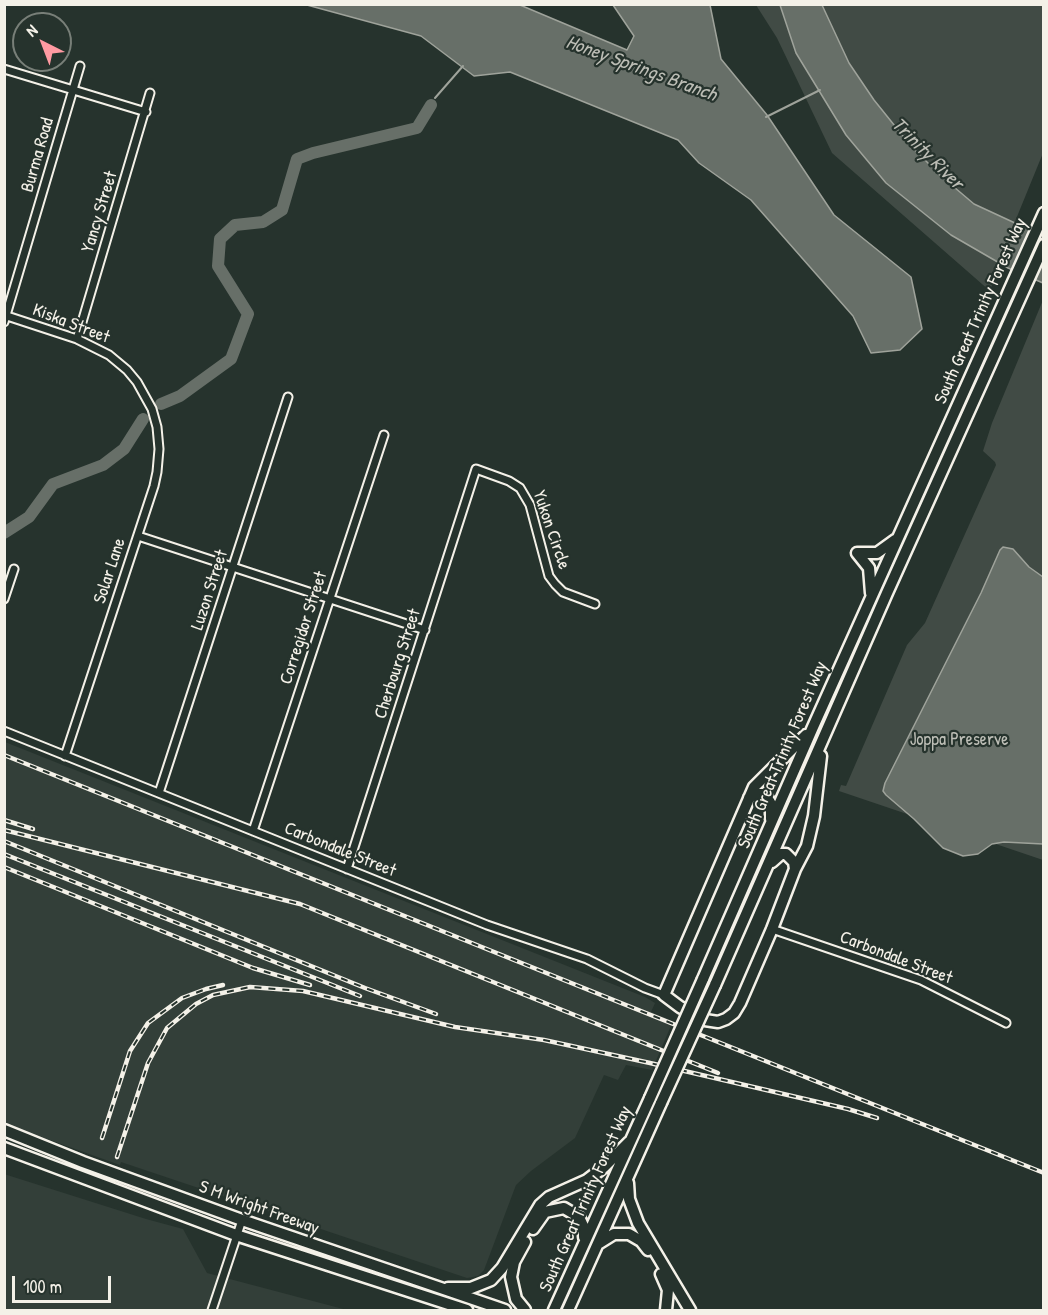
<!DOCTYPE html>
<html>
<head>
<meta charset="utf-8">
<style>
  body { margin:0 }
  #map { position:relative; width:1048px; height:1315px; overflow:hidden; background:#26332d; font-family:"Patrick Hand",sans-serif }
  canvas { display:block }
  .frame { position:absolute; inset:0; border:6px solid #f4f1e8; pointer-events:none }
  .north { position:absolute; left:12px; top:12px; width:60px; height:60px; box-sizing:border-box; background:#26332d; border:2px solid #787f78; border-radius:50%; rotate:318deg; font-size:16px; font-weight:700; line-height:24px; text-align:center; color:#f4f1e8 }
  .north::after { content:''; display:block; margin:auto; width:21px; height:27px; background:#ff9aa2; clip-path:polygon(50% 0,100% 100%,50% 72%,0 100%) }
  .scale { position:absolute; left:12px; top:1276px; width:99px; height:27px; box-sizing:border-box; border:3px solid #f4f1e8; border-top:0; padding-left:8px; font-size:18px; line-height:21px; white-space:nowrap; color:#f4f1e8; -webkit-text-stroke:4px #26332d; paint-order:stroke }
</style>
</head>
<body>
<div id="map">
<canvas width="1048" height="1315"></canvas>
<div class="frame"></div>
<div class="north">N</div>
<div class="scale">100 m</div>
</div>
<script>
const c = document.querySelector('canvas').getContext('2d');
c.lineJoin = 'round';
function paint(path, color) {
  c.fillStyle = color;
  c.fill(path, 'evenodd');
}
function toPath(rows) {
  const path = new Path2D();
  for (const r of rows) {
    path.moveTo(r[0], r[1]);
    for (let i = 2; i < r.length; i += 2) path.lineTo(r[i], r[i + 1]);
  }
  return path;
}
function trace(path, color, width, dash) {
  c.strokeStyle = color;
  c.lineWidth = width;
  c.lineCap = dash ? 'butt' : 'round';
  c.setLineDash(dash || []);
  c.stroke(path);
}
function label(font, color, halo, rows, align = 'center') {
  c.font = font + ' "Patrick Hand",sans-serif';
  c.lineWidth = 4.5;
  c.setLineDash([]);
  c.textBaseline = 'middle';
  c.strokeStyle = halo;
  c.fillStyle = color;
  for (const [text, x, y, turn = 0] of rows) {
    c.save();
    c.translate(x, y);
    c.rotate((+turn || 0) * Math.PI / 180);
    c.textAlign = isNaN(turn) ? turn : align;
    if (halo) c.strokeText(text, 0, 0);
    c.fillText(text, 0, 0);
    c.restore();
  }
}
const built = toPath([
  [5,742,645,997,655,1003,651,1012,673,1021,652,1070,626,1065,618,1080,604,1075,575,1138,531,1171,516,1185,484,1270,478,1276,467,1278,121,1162,120,1165,5,1124],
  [4,1174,146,1219,183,1229,207,1273,347,1310,5,1310]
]);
const green = toPath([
  [756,5,1043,5,1043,153,1014,224,990,291,832,153,777,38],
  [1043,300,1043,860,839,791,841,785,846,786,907,645,925,623,996,465,995,462,983,451,992,423]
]);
const water = toPath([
  [307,5,520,5,627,50,634,36,613,5,710,5,721,59,767,115,834,215,911,277,922,329,900,350,871,353,853,316,751,200,699,163,678,140,510,72,474,76,421,36,307,5],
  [780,5,822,5,849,63,874,100,911,146,941,176,974,204,1043,236,1043,283,1008,268,951,235,886,183,846,135,796,53,780,5],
  [1003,547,1013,549,1029,567,1043,577,1043,844,1004,842,992,844,978,854,963,856,943,848,914,819,886,795,883,791,885,783,981,593,1000,550,1003,547]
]);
const stream = toPath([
  [435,98,463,66],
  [766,117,820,90]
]);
const river = toPath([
  [161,404,180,396,231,359,248,314,218,266,220,239,235,225,263,222,282,210,297,159,313,153,417,128,431,105],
  [4,533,29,517,53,484,103,465,124,449,143,419]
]);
const street = toPath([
  [4,69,146,112],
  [4,315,77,339,109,355,127,370,137,382,152,409,157,427,159,449,157,472,154,486,65,756],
  [4,322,80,66],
  [77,339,150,93],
  [138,536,425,630],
  [4,599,14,569],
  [4,731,487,925,587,959,645,988,664,995],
  [159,793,288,397],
  [253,831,384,435],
  [347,869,476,469,509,481,520,488,530,505,549,576,555,584,563,592,595,604],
  [772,929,921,980,1006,1023],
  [212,1310,242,1220]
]);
const primary = toPath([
  [857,553,869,568,871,593],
  [857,553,877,553,895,540],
  [806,735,754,787,664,995,680,1007,705,1020,718,1022,726,1019,734,1013,740,1003,772,929,795,869,807,846,814,816,821,756],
  [749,798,755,794,765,794,771,804,771,819],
  [772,862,781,854,786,854,794,862,795,869],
  [703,979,813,727,1044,213],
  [715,985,887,593,1044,245],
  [4,1130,83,1162,242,1220,505,1310],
  [4,1148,236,1235,467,1310],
  [628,1183,629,1199,638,1223,690,1310],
  [533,1229,545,1212,564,1208,579,1217,584,1228,584,1237],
  [598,1244,614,1234,629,1234,641,1241,648,1250],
  [661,1274,668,1290,666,1310],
  [448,1288,471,1288,491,1280,502,1268,540,1205,549,1197,587,1180,604,1167,629,1142],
  [525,1310,516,1299,511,1277,514,1262,525,1242],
  [554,1310,650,1098],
  [568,1310,661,1103]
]);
const rail = toPath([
  [4,755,1044,1173],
  [4,820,33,829],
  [4,830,300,904,718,1073],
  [4,841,365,988,436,1014],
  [4,854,360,996],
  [4,867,253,968,310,985],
  [102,1138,130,1051,148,1023,182,998,206,989,223,985],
  [117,1157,148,1063,167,1028,196,1004,213,995,250,987,303,991,455,1027,544,1040,650,1063,848,1109,877,1118]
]);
const primaryBridge = toPath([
  [650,1098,703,979],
  [661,1103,715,985]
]);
const streetNames = [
  ["Burma Road",38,155,-74],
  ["Yancy Street",100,212,-73],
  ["South Great Trinity Forest Way",981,311,-66],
  ["Kiska Street",71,324,21],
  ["Yukon Circle",551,530,71],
  ["Solar Lane",110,571,-72],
  ["Luzon Street",210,590,-72],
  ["Corregidor Street",304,628,-72],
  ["Cherbourg Street",398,664,-72],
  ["South Great Trinity Forest Way",783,755,-67],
  ["Carbondale Street",340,850,22],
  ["Carbondale Street",896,958,21],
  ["South Great Trinity Forest Way",586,1199,-66],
  ["S M Wright Freeway",259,1208,20]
];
const parkNames = [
  ["Joppa Preserve",959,740]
];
const waterNames = [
  ["Honey Springs Branch",641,69,20],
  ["Trinity River",927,154,45]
];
paint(built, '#333f39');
paint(green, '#414b45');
paint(water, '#676f68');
trace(water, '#9fa39b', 1.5);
trace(stream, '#9fa39b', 2);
trace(river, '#676f68', 12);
trace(street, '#f4f1e8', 11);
trace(primary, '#f4f1e8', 15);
trace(street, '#26332d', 7);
trace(primary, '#26332d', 10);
trace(rail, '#f4f1e8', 4.5);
trace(rail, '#26332d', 2, [7]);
trace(primaryBridge, '#f4f1e8', 15, []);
trace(primaryBridge, '#26332d', 10);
label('18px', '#f4f1e8', '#26332d', streetNames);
label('18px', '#bebfb7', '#26332d', parkNames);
label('italic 20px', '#bcbdb5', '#26332d', waterNames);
</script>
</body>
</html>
